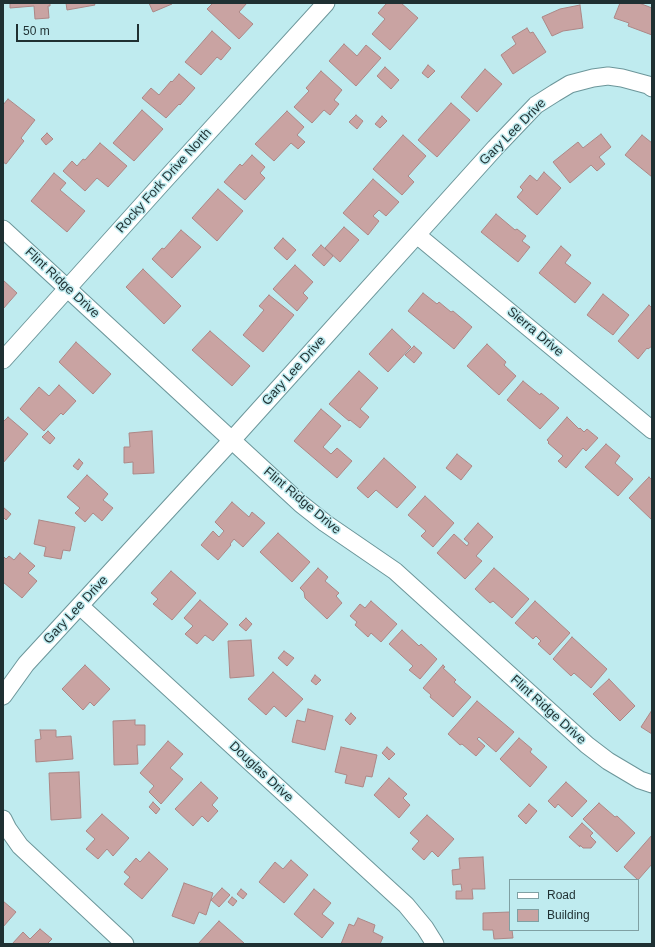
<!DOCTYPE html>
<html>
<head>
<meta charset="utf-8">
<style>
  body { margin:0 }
  #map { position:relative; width:655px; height:947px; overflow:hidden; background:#bfebef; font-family:Helvetica,sans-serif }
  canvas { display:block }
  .frame { position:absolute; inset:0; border:4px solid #1f3032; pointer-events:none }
  .legend { position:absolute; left:509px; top:879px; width:130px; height:52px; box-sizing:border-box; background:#bfebef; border:1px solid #7fa0a3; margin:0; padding:5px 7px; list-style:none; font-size:12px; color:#1f3032 }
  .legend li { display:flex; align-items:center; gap:8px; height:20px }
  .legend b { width:20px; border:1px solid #7fa0a3 }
  .scale { position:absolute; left:16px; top:24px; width:123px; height:18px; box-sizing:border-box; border:2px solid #1f3032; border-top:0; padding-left:5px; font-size:12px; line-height:14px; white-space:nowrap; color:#1f3032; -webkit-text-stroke:3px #bfebef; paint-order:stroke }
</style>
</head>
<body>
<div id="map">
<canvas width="655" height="947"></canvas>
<div class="frame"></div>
<ul class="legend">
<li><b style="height:5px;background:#fff"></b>Road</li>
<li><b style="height:11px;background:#c9a3a2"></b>Building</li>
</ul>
<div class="scale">50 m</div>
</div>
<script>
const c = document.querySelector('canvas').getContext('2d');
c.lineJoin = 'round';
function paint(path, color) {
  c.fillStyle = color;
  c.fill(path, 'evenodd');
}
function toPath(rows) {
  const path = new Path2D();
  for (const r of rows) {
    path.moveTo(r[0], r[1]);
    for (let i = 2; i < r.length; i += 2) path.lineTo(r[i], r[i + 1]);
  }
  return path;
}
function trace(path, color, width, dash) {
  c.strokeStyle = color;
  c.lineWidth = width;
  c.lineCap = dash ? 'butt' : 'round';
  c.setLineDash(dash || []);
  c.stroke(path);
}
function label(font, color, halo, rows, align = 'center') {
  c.font = font + ' Helvetica,sans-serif';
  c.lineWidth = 3;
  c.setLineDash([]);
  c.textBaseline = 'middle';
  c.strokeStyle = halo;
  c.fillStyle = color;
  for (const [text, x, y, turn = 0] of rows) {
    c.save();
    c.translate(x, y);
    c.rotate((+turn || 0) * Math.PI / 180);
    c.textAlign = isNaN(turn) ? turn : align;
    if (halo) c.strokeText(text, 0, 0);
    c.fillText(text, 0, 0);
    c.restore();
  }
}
const building = toPath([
  [10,3,50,3,50,6,48,6,49,18,35,19,34,6,10,8,10,3],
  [66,3,94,3,95,5,67,10,66,3],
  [149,3,172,3,172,4,153,12,149,3],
  [213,3,247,3,239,12,253,24,239,39,207,9,213,3],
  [387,3,401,3,418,18,390,50,372,34,385,19,378,13,387,3],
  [620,3,639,3,652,8,652,35,628,26,629,23,614,18,620,3],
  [580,5,583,28,563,31,552,36,542,17,560,9,580,5],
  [527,28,530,33,533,32,546,52,513,74,501,55,516,44,512,37,527,28],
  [212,31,231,48,221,60,217,57,201,75,185,62,212,31],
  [344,44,357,56,366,45,381,58,356,86,329,61,344,44],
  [428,65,435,71,428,78,422,73,428,65],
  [385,67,399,80,391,89,377,76,385,67],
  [485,69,502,84,477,112,461,97,485,69],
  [321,71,342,90,334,100,339,104,330,115,324,110,312,123,294,107,309,91,306,88,321,71],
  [179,74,195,88,180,105,179,104,166,118,142,98,151,88,159,95,171,81,172,82,179,74],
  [8,99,35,120,21,138,24,141,6,164,3,162,3,105,8,99],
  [451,103,470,120,437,157,418,140,451,103],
  [142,110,163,129,134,161,113,143,142,110],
  [287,111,304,127,297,135,305,142,298,149,291,143,274,161,255,144,287,111],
  [356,115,363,121,357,129,349,122,356,115],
  [382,116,387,121,380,128,375,124,382,116],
  [47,133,53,139,46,145,41,139,47,133],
  [601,134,611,147,599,157,605,164,597,171,591,165,570,183,553,162,578,142,583,148,601,134],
  [403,135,426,156,408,176,414,182,402,195,373,169,403,135],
  [642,135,652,143,652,177,625,155,642,135],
  [100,143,127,166,108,187,97,178,85,191,63,171,72,161,77,166,83,159,85,160,100,143],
  [252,155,265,167,260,173,265,178,245,200,224,182,240,164,242,166,252,155],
  [544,172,561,188,537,215,517,197,523,190,520,187,530,175,537,181,544,172],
  [54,173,66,183,60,190,85,211,67,232,31,201,54,173],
  [373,179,399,202,386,216,379,210,373,216,379,221,368,235,343,213,373,179],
  [218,189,243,211,217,241,192,218,218,189],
  [496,214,515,230,517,229,526,236,522,241,530,247,518,262,481,232,496,214],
  [344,227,359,240,340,262,325,248,344,227],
  [181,230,201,247,172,278,152,259,162,248,164,249,181,230],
  [283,238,296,250,287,260,274,248,283,238],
  [321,245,333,256,324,266,312,255,321,245],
  [561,246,571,255,565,263,591,283,575,303,539,273,561,246],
  [295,265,313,282,303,293,308,298,297,311,273,289,295,265],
  [143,269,181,306,164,324,126,287,143,269],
  [3,280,17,293,3,309,3,280],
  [423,293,437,304,439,302,451,312,453,311,472,327,454,349,408,311,423,293],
  [603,294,629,315,613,335,587,315,603,294],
  [269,295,294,315,263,352,243,335,264,310,259,306,269,295],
  [649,305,652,308,652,346,648,349,647,348,638,359,618,341,649,305],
  [392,329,411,347,388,372,369,354,392,329],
  [210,331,250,366,232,386,192,350,210,331],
  [76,342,111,374,93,394,59,362,76,342],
  [487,344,506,362,504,365,516,376,499,395,467,366,487,344],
  [414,346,422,353,414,363,405,355,414,346],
  [359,371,378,388,360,409,369,417,360,428,350,420,349,421,329,404,359,371],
  [523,381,540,395,541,393,559,408,540,429,507,400,523,381],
  [59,385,76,401,63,415,61,413,44,431,20,409,39,387,49,396,59,385],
  [321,409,341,426,323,447,331,454,337,448,352,461,337,478,294,441,321,409],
  [8,417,28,434,3,463,3,422,8,417],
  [567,417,579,429,580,428,584,432,587,429,598,438,586,451,583,448,566,468,558,461,563,456,548,443,549,442,547,440,567,417],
  [48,431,55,438,50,444,42,437,48,431],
  [152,431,154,473,133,474,133,462,124,463,124,447,130,447,129,433,152,431],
  [606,444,620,456,615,463,633,479,618,496,585,467,606,444],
  [457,454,472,466,461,480,446,468,457,454],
  [384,458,416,487,397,508,376,490,368,498,357,488,384,458],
  [79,459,83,463,78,470,73,466,79,459],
  [87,475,108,494,103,500,113,508,102,521,93,513,85,522,75,513,80,508,67,497,87,475],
  [649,477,652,480,652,520,629,498,649,477],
  [425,496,454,523,433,547,421,536,426,531,408,515,425,496],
  [232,502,249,517,252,512,265,523,243,547,234,539,230,544,231,545,218,560,201,545,213,531,219,537,224,531,215,522,232,502],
  [3,507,11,514,6,520,3,517,3,507],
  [39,520,75,527,70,551,63,550,61,559,44,556,46,547,34,544,39,520],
  [478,523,493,537,476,556,482,561,465,579,437,553,454,534,467,546,469,543,464,539,478,523],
  [278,533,310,562,292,582,260,552,278,533],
  [20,553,35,566,28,573,37,581,22,598,3,582,3,558,4,557,6,559,9,556,14,560,20,553],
  [318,568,328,577,325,581,339,593,336,596,342,603,327,619,305,598,304,592,300,588,318,568],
  [494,568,529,599,512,618,493,601,490,603,475,589,494,568],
  [171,571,196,593,172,620,153,604,158,599,151,593,171,571],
  [200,600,228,624,213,641,205,635,197,644,185,634,193,626,184,618,200,600],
  [371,601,397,624,381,642,371,633,368,637,355,625,357,622,350,616,360,604,365,608,371,601],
  [535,601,570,633,550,655,538,644,541,641,536,636,533,639,515,623,535,601],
  [246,618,252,624,246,631,239,625,246,618],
  [402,630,419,646,421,644,437,659,420,679,409,670,413,666,389,644,402,630],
  [572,637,607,669,591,688,574,673,571,676,553,659,572,637],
  [251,640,254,676,230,678,228,641,251,640],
  [284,651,294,658,287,666,278,658,284,651],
  [85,665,110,689,94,706,90,702,83,710,62,689,85,665],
  [443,665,445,667,443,668,456,680,454,682,471,697,453,717,430,697,431,695,423,688,443,665],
  [273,672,303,699,286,717,274,706,266,715,248,699,273,672],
  [315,675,321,680,316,685,311,681,315,675],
  [609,679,635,706,620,721,593,694,609,679],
  [477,701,514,732,496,752,479,737,477,739,485,746,476,756,462,744,460,745,448,734,477,701],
  [308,709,333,716,325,750,292,742,297,720,305,722,308,709],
  [652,710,652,734,641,727,652,710],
  [351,713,356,718,350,725,345,720,351,713],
  [135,720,135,725,145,725,145,745,137,745,138,764,114,765,113,721,135,720],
  [40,730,56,730,56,737,71,736,73,759,36,762,35,740,41,739,40,730],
  [519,738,532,749,530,752,547,767,530,787,500,759,519,738],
  [168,741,183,754,170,768,183,779,161,804,149,792,154,786,140,773,168,741],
  [341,747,377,755,372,777,366,776,363,787,345,783,347,775,335,772,341,747],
  [387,747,395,754,389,760,382,753,387,747],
  [79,772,81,818,51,820,49,773,79,772],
  [389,778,407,794,403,798,410,805,399,818,374,795,389,778],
  [201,782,218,798,212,805,218,811,208,822,202,816,193,826,175,809,201,782],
  [566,782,587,801,572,817,558,804,555,808,548,801,566,782],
  [153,802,160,809,156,814,149,807,153,802],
  [599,803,615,817,617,816,635,833,617,852,583,819,599,803],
  [529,804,537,811,526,824,518,816,529,804],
  [102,814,129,838,113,856,107,849,98,859,86,849,95,839,86,831,102,814],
  [427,815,454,839,438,857,432,851,424,860,412,849,419,841,410,833,427,815],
  [582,823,593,833,590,836,596,842,591,848,583,848,580,845,580,847,569,837,582,823],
  [652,835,652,864,638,880,624,867,652,835],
  [149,852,168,869,142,899,124,884,130,877,124,872,136,858,140,862,149,852],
  [483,857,485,889,472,889,473,899,456,899,456,891,462,891,461,884,453,885,452,870,460,869,459,858,483,857],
  [291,860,308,875,284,903,259,882,275,862,283,869,291,860],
  [184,883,213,893,206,915,199,912,194,924,172,916,184,883],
  [222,888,230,895,219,907,211,900,222,888],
  [241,889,247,894,243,899,237,894,241,889],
  [314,889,331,903,322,914,334,923,322,938,294,914,314,889],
  [232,897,237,901,233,906,228,902,232,897],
  [3,901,16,912,3,927,3,901],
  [510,912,510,930,512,930,513,938,494,939,493,930,483,930,483,913,510,912],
  [358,918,375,925,373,932,383,937,380,944,341,944,349,924,354,926,358,918],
  [219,921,244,943,243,944,198,944,219,921],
  [40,929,52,939,47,944,12,944,23,932,30,939,40,929]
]);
const minor = toPath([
  [3,229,301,504,325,523,395,571,587,745,608,761,640,780,652,784],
  [417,235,652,430],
  [3,360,163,182,326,3],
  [80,606,406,905,425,928,435,944],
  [3,696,26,664,232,440,495,148,536,105,555,93,570,84,593,78,608,76,622,78,648,85,652,88],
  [3,819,8,829,20,846,125,944]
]);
const streetNames = [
  ["Gary Lee Drive",513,132,-45],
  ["Rocky Fork Drive North",164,181,-48],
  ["Flint Ridge Drive",62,283,43],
  ["Sierra Drive",535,332,40],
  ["Gary Lee Drive",294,371,-48],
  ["Flint Ridge Drive",302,501,40],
  ["Gary Lee Drive",76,610,-47],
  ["Flint Ridge Drive",548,710,42],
  ["Douglas Drive",261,772,43]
];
paint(building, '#c9a3a2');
trace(building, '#ac8786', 1);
trace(minor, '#6c969a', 19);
trace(minor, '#fff', 17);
label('13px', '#1f3032', '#bfebef', streetNames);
</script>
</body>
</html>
